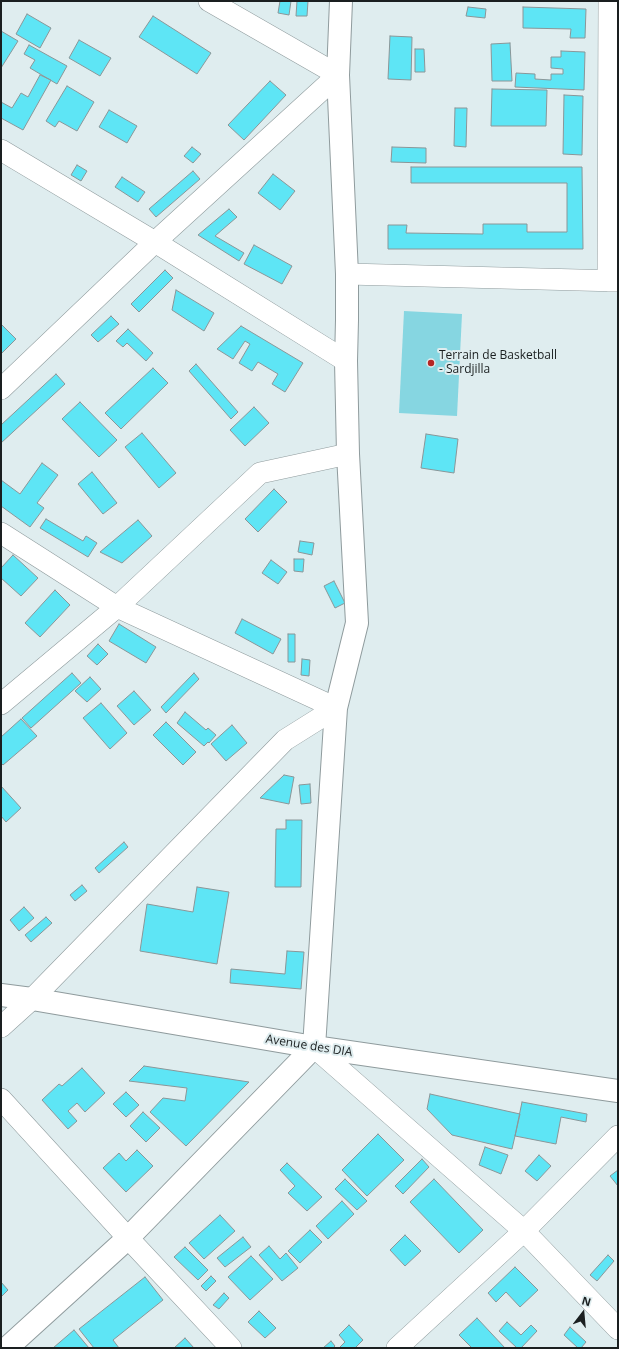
<!DOCTYPE html>
<html>
<head>
<meta charset="utf-8">
<style>
  body { margin:0 }
  #map { position:relative; width:619px; height:1349px; overflow:hidden; background:#dfedef; font-family:"Open Sans",sans-serif }
  canvas { display:block }
  .frame { position:absolute; inset:0; border:2px solid #1a1f20; pointer-events:none }
  .north { position:absolute; left:563px; top:1293px; width:40px; height:40px; -webkit-text-stroke:3px #dfedef; paint-order:stroke; rotate:16deg; font-size:11px; font-weight:700; line-height:16px; text-align:center; color:#1a1f20 }
  .north::after { content:''; display:block; margin:auto; width:14px; height:18px; background:#1a1f20; clip-path:polygon(50% 0,100% 100%,50% 72%,0 100%) }
</style>
</head>
<body>
<div id="map">
<canvas width="619" height="1349"></canvas>
<div class="frame"></div>
<div class="north">N</div>
</div>
<script>
const c = document.querySelector('canvas').getContext('2d');
c.lineJoin = 'round';
function paint(path, color) {
  c.fillStyle = color;
  c.fill(path, 'evenodd');
}
function toPath(rows) {
  const path = new Path2D();
  for (const r of rows) {
    path.moveTo(r[0], r[1]);
    for (let i = 2; i < r.length; i += 2) path.lineTo(r[i], r[i + 1]);
  }
  return path;
}
function trace(path, color, width, dash) {
  c.strokeStyle = color;
  c.lineWidth = width;
  c.lineCap = dash ? 'butt' : 'round';
  c.setLineDash(dash || []);
  c.stroke(path);
}
function label(font, color, halo, rows, align = 'center') {
  c.font = font + ' "Open Sans",sans-serif';
  c.lineWidth = 4;
  c.setLineDash([]);
  c.textBaseline = 'middle';
  c.strokeStyle = halo;
  c.fillStyle = color;
  for (const [text, x, y, turn = 0] of rows) {
    c.save();
    c.translate(x, y);
    c.rotate((+turn || 0) * Math.PI / 180);
    c.textAlign = isNaN(turn) ? turn : align;
    if (halo) c.strokeText(text, 0, 0);
    c.fillText(text, 0, 0);
    c.restore();
  }
}
const green = toPath([
  [404,311,462,314,457,416,399,413]
]);
const building = toPath([
  [280,1,291,1,289,15,278,13,280,1],
  [297,1,308,1,307,16,296,16,297,1],
  [468,7,486,9,485,18,466,16,468,7],
  [523,7,586,9,585,38,570,38,571,29,523,28,523,7],
  [27,14,51,28,40,48,16,34,27,14],
  [153,16,211,53,197,74,139,37,153,16],
  [1,31,18,41,1,68,1,31],
  [390,36,412,37,411,80,388,79,390,36],
  [79,40,111,58,100,76,69,58,79,40],
  [510,43,512,81,492,81,491,44,510,43],
  [29,45,67,66,57,84,30,68,35,60,24,54,29,45],
  [415,49,424,49,425,72,415,72,415,49],
  [561,51,585,52,584,90,515,87,516,73,535,74,535,79,551,80,551,74,563,74,563,69,551,68,551,57,561,57,561,51],
  [40,75,51,80,23,130,1,118,1,102,12,108,21,93,28,97,40,75],
  [270,81,286,95,244,140,228,125,270,81],
  [67,86,94,102,77,131,59,121,55,127,46,121,67,86],
  [492,89,547,90,546,126,491,126,492,89],
  [564,95,583,96,582,155,563,154,564,95],
  [455,108,467,108,466,147,454,146,455,108],
  [109,110,137,126,127,143,99,127,109,110],
  [192,147,201,154,193,163,184,156,192,147],
  [392,147,426,148,426,163,391,162,392,147],
  [77,165,87,171,81,181,71,175,77,165],
  [411,167,582,167,583,249,388,249,388,225,407,225,406,233,483,234,483,224,527,224,527,232,567,232,567,183,411,183,411,167],
  [193,171,200,179,156,217,149,209,193,171],
  [273,174,295,191,280,210,258,193,273,174],
  [122,177,145,192,138,202,115,187,122,177],
  [229,209,237,217,215,236,244,253,239,261,198,235,229,209],
  [254,245,292,266,282,284,244,264,254,245],
  [165,270,173,278,139,312,131,304,165,270],
  [176,290,214,313,204,331,172,310,176,290],
  [111,316,119,324,98,342,91,335,111,316],
  [1,324,16,339,1,354,1,324],
  [241,326,303,363,285,392,272,384,278,374,258,362,252,371,239,363,250,344,245,341,233,359,217,349,241,326],
  [128,329,153,353,146,361,127,343,123,347,116,341,128,329],
  [196,364,238,412,231,419,189,371,196,364],
  [153,368,168,383,121,429,105,413,153,368],
  [56,374,65,384,1,443,1,425,56,374],
  [80,402,117,440,99,457,62,419,80,402],
  [254,407,269,423,245,446,230,430,254,407],
  [142,433,176,473,159,488,125,447,142,433],
  [426,434,458,439,454,473,421,468,426,434],
  [42,463,58,475,37,503,44,508,30,527,1,506,1,480,20,494,42,463],
  [92,472,117,503,103,514,78,484,92,472],
  [274,489,287,502,258,532,245,519,274,489],
  [46,519,83,541,86,536,97,543,88,557,40,528,46,519],
  [138,520,152,536,122,563,100,552,138,520],
  [300,541,314,543,312,555,298,552,300,541],
  [13,555,38,578,21,596,1,578,1,568,13,555],
  [294,559,304,559,303,572,294,571,294,559],
  [271,560,287,572,278,584,262,573,271,560],
  [334,581,345,603,335,608,324,586,334,581],
  [55,590,70,605,40,637,25,623,55,590],
  [242,619,281,639,273,654,235,633,242,619],
  [119,624,156,647,146,663,109,641,119,624],
  [288,634,295,634,295,662,288,662,288,634],
  [98,644,108,654,97,665,87,656,98,644],
  [302,659,310,660,309,676,301,675,302,659],
  [72,673,81,683,31,728,22,718,72,673],
  [194,673,199,679,166,713,161,707,194,673],
  [90,677,101,689,87,702,75,691,90,677],
  [134,691,151,710,134,725,117,706,134,691],
  [101,703,127,733,110,749,83,718,101,703],
  [185,712,206,730,208,728,216,735,209,743,208,742,204,746,177,723,185,712],
  [21,719,37,736,3,765,1,763,1,737,21,719],
  [166,722,196,752,183,765,153,735,166,722],
  [232,725,247,743,226,761,211,744,232,725],
  [284,775,294,777,289,804,260,798,284,775],
  [310,784,311,803,301,804,299,785,310,784],
  [1,786,21,808,6,822,1,816,1,786],
  [286,820,302,820,301,887,275,887,276,829,286,829,286,820],
  [124,842,128,847,99,873,95,868,124,842],
  [82,885,87,891,75,901,70,895,82,885],
  [197,887,229,892,217,964,140,951,147,904,193,912,197,887],
  [24,907,34,918,19,931,10,920,24,907],
  [46,917,52,923,31,942,25,935,46,917],
  [287,951,304,952,301,989,230,983,231,969,285,974,287,951],
  [144,1066,249,1082,186,1146,150,1112,163,1098,185,1101,187,1088,129,1081,144,1066],
  [82,1068,105,1093,85,1112,77,1103,68,1111,77,1121,68,1129,42,1100,59,1084,62,1086,82,1068],
  [126,1092,139,1105,126,1117,113,1104,126,1092],
  [430,1094,520,1114,512,1149,452,1135,427,1109,430,1094],
  [522,1102,587,1114,586,1122,561,1117,556,1144,515,1136,522,1102],
  [143,1112,160,1128,146,1142,130,1126,143,1112],
  [378,1134,404,1160,367,1196,342,1170,378,1134],
  [485,1147,508,1155,501,1174,479,1165,485,1147],
  [137,1150,153,1166,126,1192,103,1168,119,1153,126,1161,137,1150],
  [539,1155,551,1166,537,1181,525,1171,539,1155],
  [422,1159,429,1167,403,1194,395,1186,422,1159],
  [287,1163,322,1197,307,1211,288,1193,295,1186,280,1170,287,1163],
  [618,1170,618,1186,610,1176,618,1170],
  [345,1179,367,1201,357,1210,335,1189,345,1179],
  [434,1179,483,1230,459,1253,410,1202,434,1179],
  [342,1201,354,1214,328,1239,316,1226,342,1201],
  [220,1215,235,1231,204,1259,189,1243,220,1215],
  [310,1230,322,1242,300,1263,288,1251,310,1230],
  [405,1235,421,1251,405,1266,390,1250,405,1235],
  [243,1237,251,1247,225,1267,217,1258,243,1237],
  [269,1246,280,1259,286,1253,298,1268,282,1281,259,1255,269,1246],
  [185,1247,208,1270,198,1280,174,1257,185,1247],
  [608,1255,614,1261,597,1281,590,1275,608,1255],
  [251,1256,273,1279,250,1300,228,1277,251,1256],
  [515,1267,538,1290,520,1307,506,1292,496,1302,488,1293,515,1267],
  [211,1276,216,1281,206,1291,201,1286,211,1276],
  [145,1277,163,1300,113,1340,119,1348,94,1348,79,1329,145,1277],
  [1,1282,8,1290,1,1297,1,1282],
  [224,1293,229,1298,219,1309,213,1305,224,1293],
  [259,1311,276,1328,265,1338,248,1322,259,1311],
  [477,1318,505,1348,472,1348,459,1335,477,1318],
  [507,1322,521,1335,531,1325,537,1331,521,1348,517,1348,499,1331,507,1322],
  [349,1325,363,1340,355,1348,339,1348,345,1342,339,1335,349,1325],
  [570,1327,586,1342,581,1348,578,1348,564,1335,570,1327],
  [74,1330,89,1348,53,1348,74,1330],
  [185,1338,194,1348,174,1348,185,1338],
  [331,1341,335,1346,333,1348,323,1348,331,1341]
]);
const minor = toPath([
  [1,150,155,242,346,361],
  [347,274,618,281],
  [608,281,609,1],
  [1,389,155,242,338,75,209,1],
  [1,533,117,607,336,708],
  [1,704,117,607,260,473,348,454],
  [1,1027,32,999,285,740,336,708],
  [314,1047,524,1231,618,1329],
  [1,1099,128,1238,231,1348],
  [397,1348,524,1231,618,1136]
]);
const tertiary = toPath([
  [1,995,32,999,314,1047,618,1091],
  [7,1348,128,1238,314,1047,336,708,357,623,348,454,346,361,347,320,347,274,338,75,341,1]
]);
const markers = [
  [431,363,4,"#b52625"]
];
const poiNames = [
  ["Terrain de Basketball",439,356],
  ["- Sardjilla",439,370]
];
const streetNames = [
  ["Avenue des DIA",309,1046,9]
];
paint(green, '#86d6e1');
paint(building, '#5ee5f5');
trace(building, '#8a9698', 1);
trace(minor, '#8f9b9d', 22);
trace(tertiary, '#8f9b9d', 24);
trace(minor, '#fff', 21);
trace(tertiary, '#fff', 22);
for (const [x, y, r, color] of markers) {
  const dot = new Path2D();
  dot.arc(x, y, r, 0, 2 * Math.PI);
  c.fillStyle = color;
  c.fill(dot);
  trace(dot, '#dfedef', 1.5);
}
label('12px', '#1a1f20', '#dfedef', poiNames, 'left');
label('12px', '#1a1f20', '#dfedef', streetNames);
</script>
</body>
</html>
